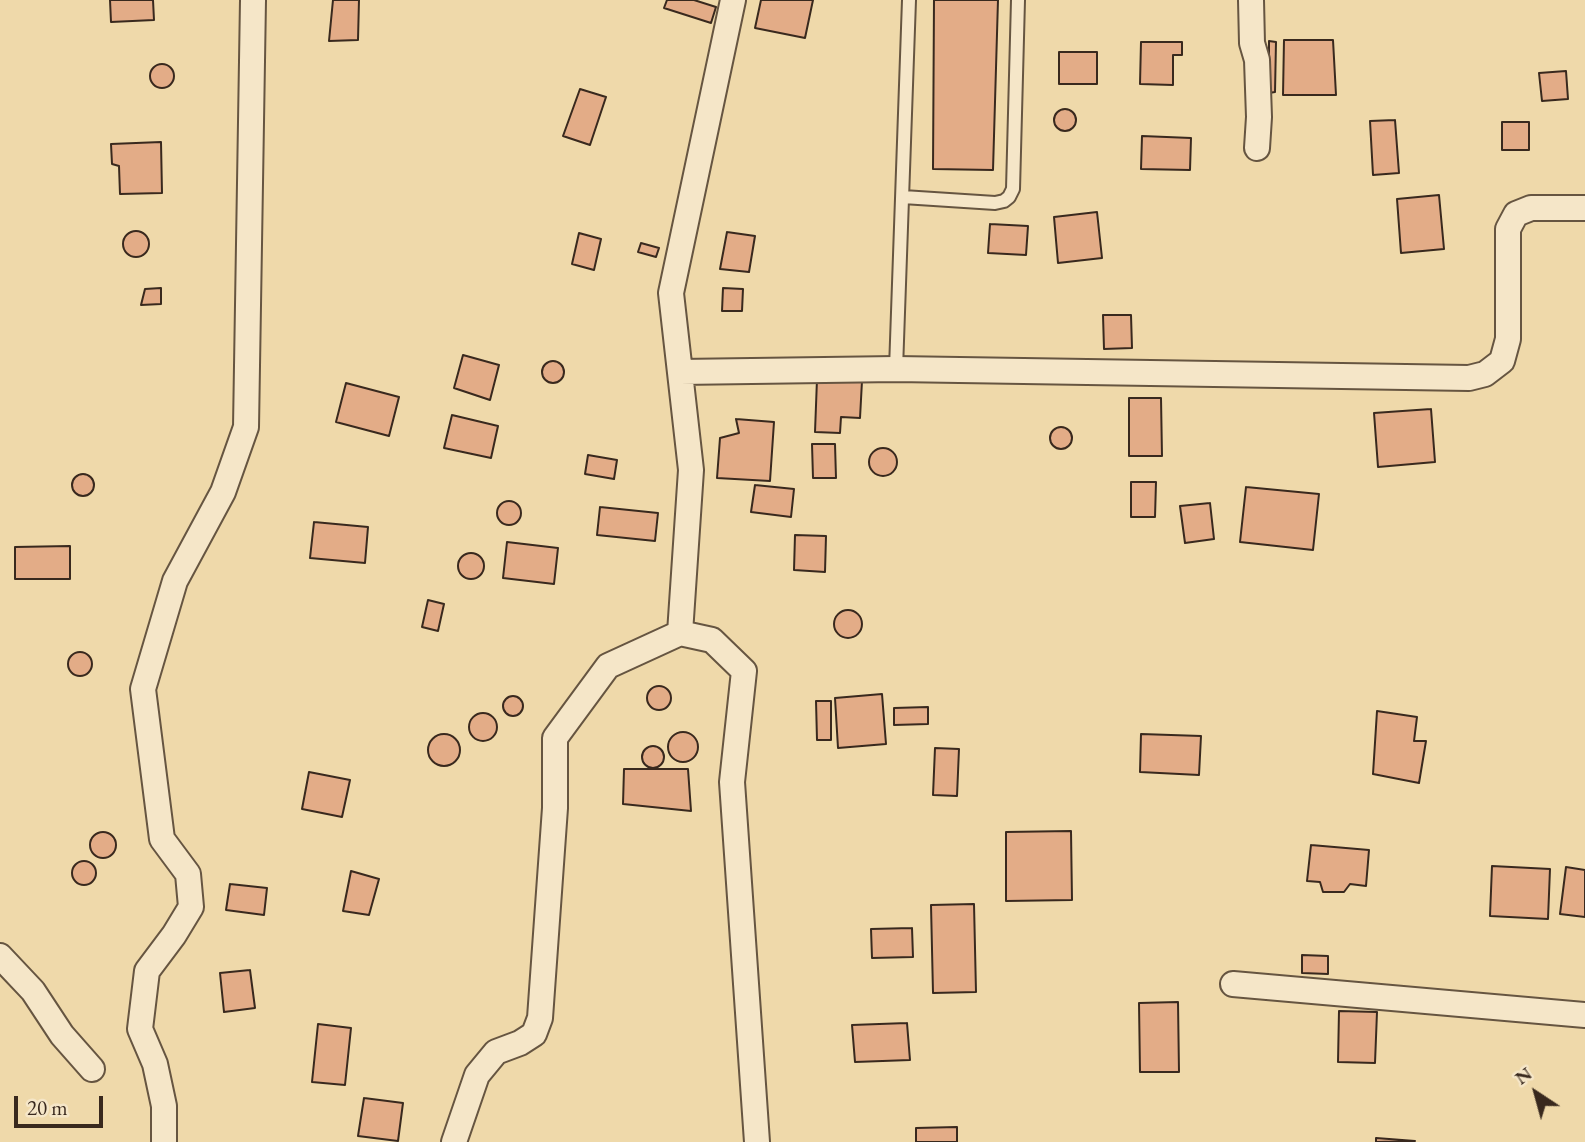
<!DOCTYPE html>
<html>
<head>
<meta charset="utf-8">
<style>
  body { margin:0 }
  #map { position:relative; width:1585px; height:1142px; overflow:hidden; background:#efd9aa; font-family:"EB Garamond",serif }
  canvas { display:block }
  .north { position:absolute; left:1501px; top:1058px; width:70px; height:70px; -webkit-text-stroke:5px #f5e6c8; paint-order:stroke; rotate:324deg; font-size:19px; font-weight:700; line-height:28px; text-align:center; color:#39291e }
  .north::after { content:''; display:block; margin:auto; width:24px; height:32px; background:#39291e; clip-path:polygon(50% 0,100% 100%,50% 72%,0 100%) }
  .scale { position:absolute; left:14px; top:1096px; width:89px; height:32px; box-sizing:border-box; border:4px solid #39291e; border-top:0; padding-left:9px; font-size:21px; line-height:24px; white-space:nowrap; color:#39291e; -webkit-text-stroke:5px #f5e6c8; paint-order:stroke }
</style>
</head>
<body>
<div id="map">
<canvas width="1585" height="1142"></canvas>
<div class="north">N</div>
<div class="scale">20 m</div>
</div>
<script>
const c = document.querySelector('canvas').getContext('2d');
c.lineJoin = 'round';
function paint(path, color) {
  c.fillStyle = color;
  c.fill(path, 'evenodd');
}
function toPath(rows) {
  const path = new Path2D();
  for (const r of rows) {
    if (r.length === 3) {
      path.moveTo(r[0] + r[2], r[1]);
      path.arc(r[0], r[1], r[2], 0, 2 * Math.PI);
      continue;
    }
    path.moveTo(r[0], r[1]);
    for (let i = 2; i < r.length; i += 2) path.lineTo(r[i], r[i + 1]);
  }
  return path;
}
function trace(path, color, width, dash) {
  c.strokeStyle = color;
  c.lineWidth = width;
  c.lineCap = dash ? 'butt' : 'round';
  c.setLineDash(dash || []);
  c.stroke(path);
}
const building = toPath([
  [110,0,153,0,154,20,111,22,110,0],
  [333,0,359,0,358,40,329,41,333,0],
  [667,0,694,0,716,7,711,23,664,8,667,0],
  [761,0,813,0,805,38,755,28,761,0],
  [934,0,998,0,993,170,933,169,934,0],
  [1284,40,1333,40,1336,95,1283,95,1284,40],
  [1269,41,1276,42,1275,92,1269,93,1269,41],
  [1141,42,1182,42,1182,55,1173,55,1173,85,1140,84,1141,42],
  [1059,52,1097,52,1097,84,1059,84,1059,52],
  [162,76,12],
  [1566,71,1568,99,1542,101,1539,73,1566,71],
  [580,89,606,97,590,145,563,136,580,89],
  [1065,120,11],
  [1395,120,1399,173,1373,175,1370,121,1395,120],
  [1502,122,1529,122,1529,150,1502,150,1502,122],
  [1142,136,1191,138,1190,170,1141,169,1142,136],
  [161,142,162,193,120,194,119,166,112,164,111,144,161,142],
  [1439,195,1444,249,1401,253,1397,199,1439,195],
  [1097,212,1102,258,1058,263,1054,217,1097,212],
  [990,224,1028,226,1026,255,988,253,990,224],
  [136,244,13],
  [727,232,755,236,749,272,720,269,727,232],
  [579,233,601,239,594,270,572,264,579,233],
  [641,243,659,248,656,257,638,252,641,243],
  [161,288,161,304,141,305,145,289,161,288],
  [723,288,743,289,742,311,722,311,723,288],
  [1103,315,1131,315,1132,348,1104,349,1103,315],
  [463,355,499,365,490,400,454,388,463,355],
  [553,372,11],
  [817,379,862,381,860,418,841,417,840,433,815,432,817,379],
  [346,383,399,397,389,436,336,422,346,383],
  [1129,398,1161,398,1162,456,1129,456,1129,398],
  [1431,409,1435,462,1378,467,1374,413,1431,409],
  [452,415,498,426,491,458,444,448,452,415],
  [736,419,774,422,770,481,717,478,720,438,739,433,736,419],
  [1061,438,11],
  [812,444,835,444,836,478,813,478,812,444],
  [883,462,14],
  [588,455,617,460,614,479,585,474,588,455],
  [83,485,11],
  [1131,482,1156,482,1155,517,1131,517,1131,482],
  [755,485,794,489,791,517,751,512,755,485],
  [1246,487,1319,494,1313,550,1240,542,1246,487],
  [509,513,12],
  [1210,503,1214,539,1185,543,1180,506,1210,503],
  [600,507,658,513,655,541,597,535,600,507],
  [314,522,368,527,365,563,310,558,314,522],
  [795,535,826,536,825,572,794,570,795,535],
  [507,542,558,548,554,584,503,578,507,542],
  [70,546,70,579,15,579,15,547,70,546],
  [471,566,13],
  [428,600,444,604,438,631,422,627,428,600],
  [848,624,14],
  [80,664,12],
  [659,698,12],
  [882,694,886,744,838,748,835,698,882,694],
  [513,706,10],
  [816,701,831,701,831,740,817,740,816,701],
  [928,707,928,724,894,725,894,708,928,707],
  [1377,711,1417,717,1414,741,1426,741,1419,783,1373,774,1377,711],
  [483,727,14],
  [683,747,15],
  [444,750,16],
  [1141,734,1201,736,1199,775,1140,772,1141,734],
  [653,757,11],
  [935,748,959,749,957,796,933,795,935,748],
  [624,769,688,769,691,811,623,804,624,769],
  [309,772,350,780,342,817,302,809,309,772],
  [1071,831,1072,900,1006,901,1006,832,1071,831],
  [103,845,13],
  [1311,845,1369,850,1366,886,1350,884,1344,892,1323,892,1320,882,1307,881,1311,845],
  [84,873,12],
  [1492,866,1550,869,1548,919,1490,916,1492,866],
  [1566,867,1585,870,1585,917,1560,914,1566,867],
  [351,871,379,879,369,915,343,911,351,871],
  [230,884,267,888,264,915,226,910,230,884],
  [974,904,976,992,933,993,931,905,974,904],
  [912,928,913,957,872,958,871,929,912,928],
  [1302,955,1328,956,1328,974,1302,973,1302,955],
  [250,970,255,1008,224,1012,220,973,250,970],
  [1178,1002,1179,1072,1140,1072,1139,1003,1178,1002],
  [1339,1011,1377,1012,1375,1063,1338,1062,1339,1011],
  [907,1023,910,1060,855,1062,852,1025,907,1023],
  [318,1024,351,1028,345,1085,312,1082,318,1024],
  [364,1098,403,1103,398,1141,358,1136,364,1098],
  [957,1127,957,1142,916,1142,916,1128,957,1127],
  [1376,1138,1415,1141,1376,1142,1376,1138]
]);
const service = toPath([
  [903,197,995,203,1004,201,1009,197,1013,189,1018,0],
  [896,369,909,0]
]);
const minor = toPath([
  [733,0,671,293,691,470,680,633,712,640,744,671,732,782,757,1142],
  [1251,0,1252,43,1257,60,1259,117,1257,148],
  [680,372,896,369,1469,378,1485,374,1502,361,1508,339,1508,229,1516,214,1531,208,1585,208],
  [0,956,33,991,62,1035,92,1069],
  [1233,984,1585,1015],
  [164,1142,164,1106,155,1064,140,1029,147,971,174,935,191,907,188,874,162,839,143,689,175,581,223,492,246,427,253,0],
  [454,1142,477,1075,496,1052,520,1043,534,1034,540,1018,555,808,555,738,608,666,680,633]
]);
paint(building, '#e3ac87');
trace(building, '#39291e', 2);
trace(service, '#665541', 16);
trace(minor, '#665541', 28);
trace(service, '#f5e6c8', 12);
trace(minor, '#f5e6c8', 24);
</script>
</body>
</html>
